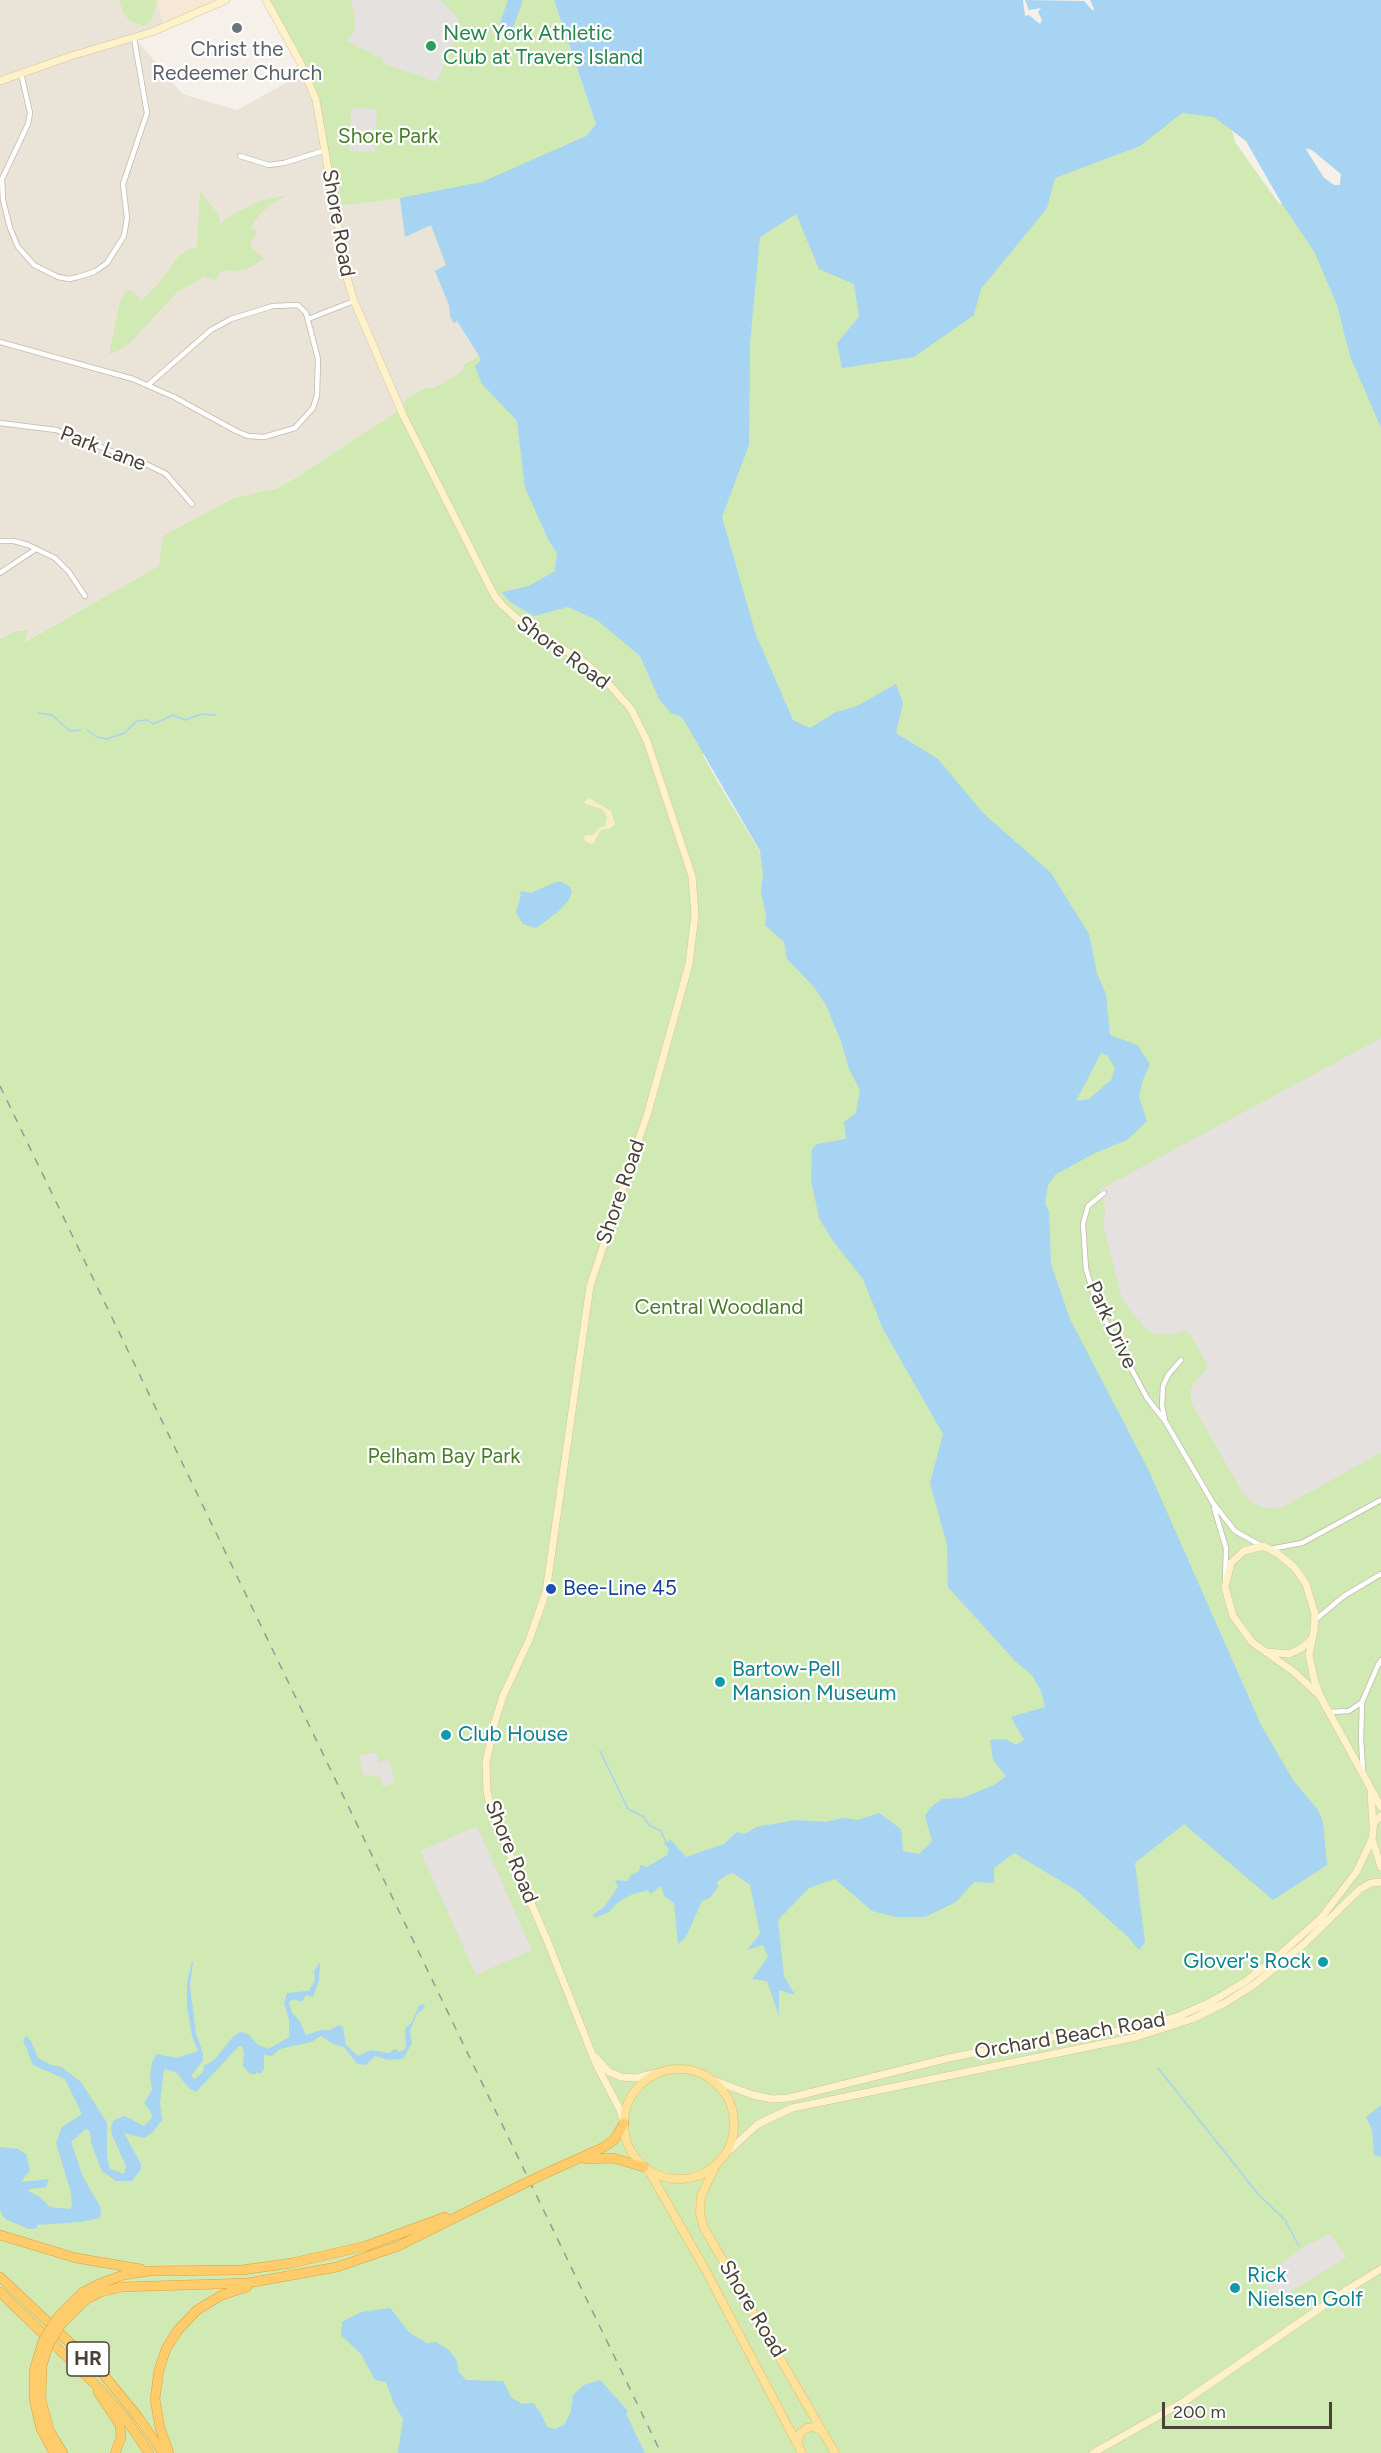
<!DOCTYPE html>
<html>
<head>
<meta charset="utf-8">
<style>
  body { margin:0 }
  #map { position:relative; width:1381px; height:2453px; overflow:hidden; background:#f5f1ea; font-family:Figtree,sans-serif }
  canvas { display:block }
  .scale { position:absolute; left:1162px; top:2402px; width:170px; height:27px; box-sizing:border-box; border:3px solid #494238; border-top:0; padding-left:8px; font-size:18px; line-height:21px; white-space:nowrap; color:#494238; -webkit-text-stroke:4px #fff; paint-order:stroke }
</style>
</head>
<body>
<div id="map">
<canvas width="1381" height="2453"></canvas>
<div class="scale">200 m</div>
</div>
<script>
const c = document.querySelector('canvas').getContext('2d');
c.lineJoin = 'round';
function paint(path, color) {
  c.fillStyle = color;
  c.fill(path, 'evenodd');
}
function toPath(rows) {
  const path = new Path2D();
  for (const r of rows) {
    if (r.length === 3) {
      path.moveTo(r[0] + r[2], r[1]);
      path.arc(r[0], r[1], r[2], 0, 2 * Math.PI);
      continue;
    }
    path.moveTo(r[0], r[1]);
    for (let i = 2; i < r.length; i += 2) path.lineTo(r[i], r[i + 1]);
  }
  return path;
}
function trace(path, color, width, dash) {
  c.strokeStyle = color;
  c.lineWidth = width;
  c.lineCap = dash ? 'butt' : 'round';
  c.setLineDash(dash || []);
  c.stroke(path);
}
function label(font, color, halo, rows, align = 'center') {
  c.font = font + ' Figtree,sans-serif';
  c.lineWidth = 4.5;
  c.setLineDash([]);
  c.textBaseline = 'middle';
  c.strokeStyle = halo;
  c.fillStyle = color;
  for (const [text, x, y, turn = 0] of rows) {
    c.save();
    c.translate(x, y);
    c.rotate((+turn || 0) * Math.PI / 180);
    c.textAlign = isNaN(turn) ? turn : align;
    if (halo) c.strokeText(text, 0, 0);
    c.fillText(text, 0, 0);
    c.restore();
  }
}
const residential = toPath([
  [0,0,157,0,165,28,136,39,182,94,237,110,306,72,400,198,431,225,446,265,443,289,449,305,450,317,457,321,479,356,465,362,462,371,434,388,425,388,405,401,404,407,291,481,277,488,234,498,164,536,160,566,24,642,27,630,15,631,0,639]
]);
const commercial = toPath([
  [157,0,228,0,165,28]
]);
const green = toPath([
  [119,0,157,0,153,17,145,26,130,21,123,12],
  [267,0,554,0,596,124,586,136,532,161,593,592,694,708,704,757,720,786,1134,1468,818,766,785,705,766,659,723,576,702,268,1023,62,1157,87,1295,131,1346,172,1329,259,1381,420,1381,2453,0,2453,0,639,15,631,28,630,25,642,159,566,163,536,234,498,277,488,291,481,404,407,405,401,411,396,425,388,434,388,462,371,465,363,479,356,457,321,454,323,450,317,449,305,435,271,446,265,431,225,405,237,400,198,337,206,316,100],
  [1232,130,1246,141,1282,203,1280,205,1235,142],
  [1305,148,1312,150,1341,174,1340,185,1334,185,1324,178],
  [200,191,219,216,220,224,230,216,260,201,287,195,271,204,260,214,250,228,257,230,250,246,264,258,252,267,237,271,226,270,220,272,216,280,204,277,177,292,131,342,120,350,109,354,120,302,125,292,131,290,139,297,140,302,158,284,179,256,189,249,197,247]
]);
const sand = toPath([
  [589,798,611,811,615,824,611,828,601,830,593,844,586,842,584,838,585,835,593,835,600,827,605,826,607,817,602,809,586,804,584,802]
]);
const parking = toPath([
  [351,0,440,0,456,16,460,26,437,82,382,63,383,59,347,41,356,28,353,27,355,18],
  [351,108,377,109,375,152,349,151],
  [1381,1038,1381,1453,1283,1507,1272,1509,1262,1507,1251,1502,1242,1492,1192,1404,1190,1392,1193,1384,1207,1368,1207,1364,1190,1334,1184,1330,1176,1334,1154,1334,1145,1328,1122,1299,1104,1228,1105,1207,1099,1190],
  [376,1752,379,1762,389,1760,395,1782,383,1787,380,1777,363,1775,359,1756],
  [477,1826,532,1950,476,1975,420,1851],
  [1330,2234,1347,2257,1277,2300,1262,2277,1305,2246]
]);
const water = toPath([
  [508,0,523,0,510,36,497,31],
  [554,0,1023,0,1025,16,1029,15,1040,24,1042,20,1038,12,1041,8,1029,10,1025,0,1084,1,1093,11,1094,9,1090,0,1381,0,1381,428,1350,356,1337,305,1314,251,1282,204,1246,141,1214,117,1182,113,1140,146,1055,178,1047,208,981,289,974,315,914,357,842,368,837,343,859,317,854,284,819,269,796,214,760,237,750,343,749,445,722,517,756,635,793,720,810,728,836,712,857,706,896,684,903,703,896,733,938,759,983,813,1051,873,1089,934,1097,974,1106,994,1110,1035,1137,1045,1150,1064,1142,1082,1139,1097,1147,1121,1127,1140,1095,1153,1071,1166,1056,1174,1048,1185,1045,1204,1049,1211,1051,1264,1070,1319,1148,1469,1261,1725,1293,1780,1318,1810,1323,1822,1327,1865,1273,1900,1184,1824,1135,1863,1145,1942,1139,1950,1128,1937,1076,1890,1014,1853,994,1868,994,1883,974,1882,956,1902,925,1917,896,1917,872,1911,835,1879,809,1888,778,1920,784,1976,795,1995,779,1990,779,2016,767,1981,752,1979,768,1957,763,1945,747,1950,760,1934,750,1885,733,1873,728,1874,717,1882,718,1887,710,1898,702,1901,686,1937,678,1944,674,1903,664,1896,661,1886,650,1894,648,1890,633,1894,618,1902,609,1912,595,1918,593,1915,604,1907,618,1887,615,1880,627,1881,631,1875,638,1872,641,1865,647,1867,667,1855,669,1849,664,1843,671,1840,686,1857,724,1844,737,1832,745,1834,756,1827,796,1820,825,1822,844,1818,858,1820,879,1813,901,1829,903,1851,919,1854,932,1841,925,1816,930,1808,942,1799,962,1798,994,1785,1006,1776,993,1760,990,1740,1006,1739,1016,1745,1024,1740,1011,1717,1045,1707,1041,1691,1032,1675,1016,1662,948,1587,947,1545,930,1483,943,1434,883,1329,863,1279,833,1241,819,1218,811,1180,812,1149,817,1144,846,1139,844,1122,856,1113,860,1090,849,1069,842,1044,826,1005,814,987,787,959,784,942,765,925,766,914,761,892,763,874,760,851,682,717,671,713,659,699,640,656,597,620,568,607,534,616,510,602,502,592,529,586,555,571,557,553,549,541,525,488,517,421,482,384,475,366,481,360,479,356,457,321,454,323,450,317,449,305,435,271,446,265,431,225,405,237,400,198,482,182,586,136,596,124],
  [1305,148,1312,150,1341,174,1340,185,1334,185,1324,178],
  [1101,1053,1107,1055,1115,1068,1111,1080,1089,1099,1076,1101],
  [556,882,562,882,570,887,572,892,568,901,559,911,536,928,523,924,516,912,521,895,519,891,531,893],
  [192,1961,193,1963,190,1986,196,2033,203,2053,203,2060,192,2075,192,2077,195,2079,203,2072,204,2066,214,2060,233,2037,240,2032,248,2034,258,2045,268,2049,289,2037,289,2020,284,2003,287,1993,309,1991,315,1980,314,1971,320,1962,319,1981,313,1997,306,1995,302,2002,293,1999,289,2002,292,2013,299,2020,306,2035,321,2030,330,2030,339,2025,343,2027,346,2045,358,2056,371,2050,389,2053,395,2049,400,2052,406,2048,405,2029,412,2022,419,2006,423,2004,425,2007,417,2014,412,2026,410,2031,412,2043,403,2059,388,2060,375,2056,366,2065,357,2064,344,2047,333,2044,321,2036,311,2042,280,2049,272,2056,264,2055,264,2069,260,2074,256,2072,256,2074,250,2074,243,2066,244,2052,242,2046,239,2046,196,2092,189,2088,176,2072,164,2069,160,2102,162,2120,152,2133,144,2138,124,2133,141,2164,141,2169,132,2181,116,2181,102,2171,91,2143,90,2131,86,2129,71,2142,83,2177,101,2208,100,2218,80,2222,37,2225,37,2228,29,2229,7,2220,2,2215,0,2209,0,2147,18,2149,26,2154,30,2170,21,2182,49,2179,46,2187,29,2189,28,2191,40,2197,50,2207,70,2209,72,2206,71,2193,56,2143,62,2127,82,2114,65,2079,33,2065,23,2040,26,2036,31,2041,38,2058,51,2065,61,2067,81,2082,107,2123,107,2158,110,2169,124,2174,126,2166,112,2135,111,2127,114,2120,125,2116,144,2126,152,2118,151,2112,144,2103,152,2090,150,2076,152,2062,157,2054,177,2058,198,2051,192,2036,187,2006,187,1983],
  [1381,2105,1381,2157,1374,2155,1372,2129,1366,2117],
  [390,2308,410,2333,427,2343,436,2342,449,2350,457,2361,458,2371,466,2380,503,2381,511,2397,522,2404,533,2403,541,2414,547,2427,555,2429,564,2425,571,2411,573,2395,584,2385,600,2380,628,2411,626,2414,645,2453,398,2453,403,2419,394,2404,386,2382,375,2380,361,2354,341,2335,342,2322,361,2312]
]);
const stream = toPath([
  [39,713,52,715,70,731,80,730],
  [87,730,97,737,107,739,124,733,137,721,147,720,153,724,173,715,185,720,201,714,216,715],
  [600,1751,628,1809,644,1817,649,1825,661,1831,666,1842],
  [1158,2068,1258,2194,1285,2220,1299,2246]
]);
const street = toPath([
  [21,73,30,113,28,124,2,179,3,200,10,228,18,247,34,265,58,277,69,279,78,277,94,272,107,263,124,236,127,218,123,184,147,113,134,38],
  [240,156,269,165,284,163,326,150],
  [308,319,354,301],
  [0,342,133,379,174,397,236,431,248,436,264,437,295,428,313,408,317,395,318,359,306,313,298,305,273,306,231,319,211,330,148,385],
  [0,423,56,430,148,465,166,474,192,504],
  [0,541,14,541,28,545,55,558,69,572,85,596],
  [0,573,36,549],
  [1104,1193,1088,1206,1083,1224,1086,1269,1097,1305,1147,1398,1165,1421,1213,1503,1235,1531,1260,1545],
  [1165,1419,1162,1406,1163,1386,1168,1375,1181,1360],
  [1214,1508,1226,1548,1225,1582],
  [1270,1549,1302,1543,1381,1500],
  [1315,1620,1344,1596,1381,1574],
  [1381,1660,1378,1665,1381,1662],
  [1329,1712,1349,1711,1362,1702],
  [1363,1772,1361,1738,1362,1702,1378,1665]
]);
const secondary = toPath([
  [266,0,300,62,316,100,347,278,354,301,403,415,494,595,502,605,524,625,584,662,609,684,631,709,647,741,692,876,695,915,689,964,648,1112,590,1286,546,1592,529,1640,503,1696,495,1721,486,1763,487,1792,493,1815,547,1940,596,2064,620,2110,624,2123],
  [0,81,71,56,152,32,226,0],
  [1267,1652,1289,1654,1300,1649,1311,1640],
  [1320,1696,1294,1672,1252,1642,1233,1616,1225,1587,1231,1563,1244,1551,1263,1546,1277,1553,1295,1568,1306,1584,1315,1614,1314,1630,1309,1655,1314,1679,1320,1696,1381,1807],
  [1371,1792,1373,1825],
  [1372,1839,1381,1867],
  [596,2058,609,2072,621,2077,636,2078,661,2072],
  [710,2079,753,2095,772,2099,789,2098,949,2058,1063,2035,1132,2030,1179,2016,1211,2002,1246,1981,1276,1958,1322,1917,1357,1871,1372,1839,1374,1822,1381,1816],
  [722,2157,758,2124,792,2108,1136,2037,1192,2019,1225,2003,1255,1984,1304,1944,1360,1889,1371,1883,1381,1882],
  [1093,2453,1185,2401,1342,2293,1381,2269]
]);
const primary = toPath([
  [679,2124,55],
  [715,2167,701,2196,700,2214,704,2228,835,2453],
  [649,2171,706,2271,802,2453],
  [798,2443,800,2433,807,2428,815,2427,823,2432]
]);
const highway = toPath([
  [586,2159,613,2158,644,2167],
  [542,2175,604,2147,614,2140,624,2123],
  [0,2235,76,2258,141,2269],
  [0,2277,103,2374,138,2417,163,2453],
  [0,2292,98,2387,128,2422,149,2453],
  [57,2318,83,2292,99,2284,123,2275,150,2271,242,2270,292,2263,366,2246,445,2217],
  [62,2323,87,2299,101,2292,122,2287,248,2283,337,2267,398,2246,517,2187],
  [43,2341,34,2371,34,2399,41,2429,54,2453],
  [48,2346,42,2366,41,2400,50,2432,63,2453],
  [98,2392,120,2425,121,2438,115,2453],
  [169,2453,160,2428,155,2399,159,2370,166,2349,178,2330,197,2310,222,2295,247,2287]
]);
const rail = toPath([
  [0,1086,661,2453]
]);
const highwayBridge = toPath([
  [517,2187,542,2175],
  [43,2341,57,2318],
  [48,2346,62,2323]
]);
const markers = [
  [237,28,6,"#6b7280"],
  [431,46,6,"#2e9e5b"],
  [551,1589,6,"#1a4fb4"],
  [720,1682,6,"#0f9aa8"],
  [446,1735,6,"#0f9aa8"],
  [1323,1962,6,"#0f9aa8"],
  [1235,2288,6,"#0f9aa8"]
];
const shields = [
  [88,2359,42]
];
const shieldNames = [
  ["HR",88,2359]
];
const leisureNames = [
  ["New York Athletic",443,34],
  ["Club at Travers Island",443,58]
];
const worshipNames = [
  ["Christ the",237,50],
  ["Redeemer Church",237,74]
];
const parkNames = [
  ["Shore Park",388,137],
  ["Central Woodland",719,1308],
  ["Pelham Bay Park",444,1457]
];
const streetNames = [
  ["Shore Road",338,223,80],
  ["Park Lane",103,449,21],
  ["Shore Road",563,653,36],
  ["Shore Road",621,1192,-71],
  ["Park Drive",1111,1325,65],
  ["Shore Road",511,1852,68],
  ["Orchard Beach Road",1070,2036,-10],
  ["Shore Road",752,2309,59]
];
const transitNames = [
  ["Bee-Line 45",563,1589]
];
const cultureNames = [
  ["Bartow-Pell",732,1670],
  ["Mansion Museum",732,1694],
  ["Club House",458,1735],
  ["Glover's Rock",1311,1962,"right"],
  ["Rick",1247,2276],
  ["Nielsen Golf",1247,2300]
];
paint(residential, '#e9e3d8');
paint(commercial, '#f6e8d5');
paint(green, '#d1e9b3');
paint(sand, '#f9edc6');
paint(parking, '#e4e1de');
paint(water, '#a6d4f2');
trace(stream, '#a6d4f2', 1.5);
trace(street, '#c1b9ac', 6);
trace(secondary, '#d5c59a', 8);
trace(primary, '#e5be67', 9);
trace(highway, '#dfa139', 10);
trace(street, '#fff', 4.5);
trace(secondary, '#fff2ca', 7);
trace(primary, '#ffe199', 8);
trace(highway, '#ffcc6b', 9);
trace(rail, '#989898', 1.5, [8, 8]);
trace(highwayBridge, '#dfa139', 10, []);
trace(highwayBridge, '#ffcc6b', 9);
for (const [x, y, r, color] of markers) {
  const dot = new Path2D();
  dot.arc(x, y, r, 0, 2 * Math.PI);
  c.fillStyle = color;
  c.fill(dot);
  trace(dot, '#fff', 2);
}
for (const [x, y, w] of shields) {
  const box = new Path2D();
  box.roundRect(x - w / 2, y - 17, w, 34, 4.5);
  c.fillStyle = '#fff';
  c.fill(box);
  trace(box, '#494238', 1.5);
}
label('bold 20px', '#494238', null, shieldNames);
label('21px', '#27864d', '#fff', leisureNames, 'left');
label('21px', '#5b616d', '#fff', worshipNames);
label('21px', '#4a7d29', '#fff', parkNames);
label('21px', '#494238', '#fff', streetNames);
label('21px', '#164399', '#fff', transitNames, 'left');
label('21px', '#0d838f', '#fff', cultureNames, 'left');
</script>
</body>
</html>
